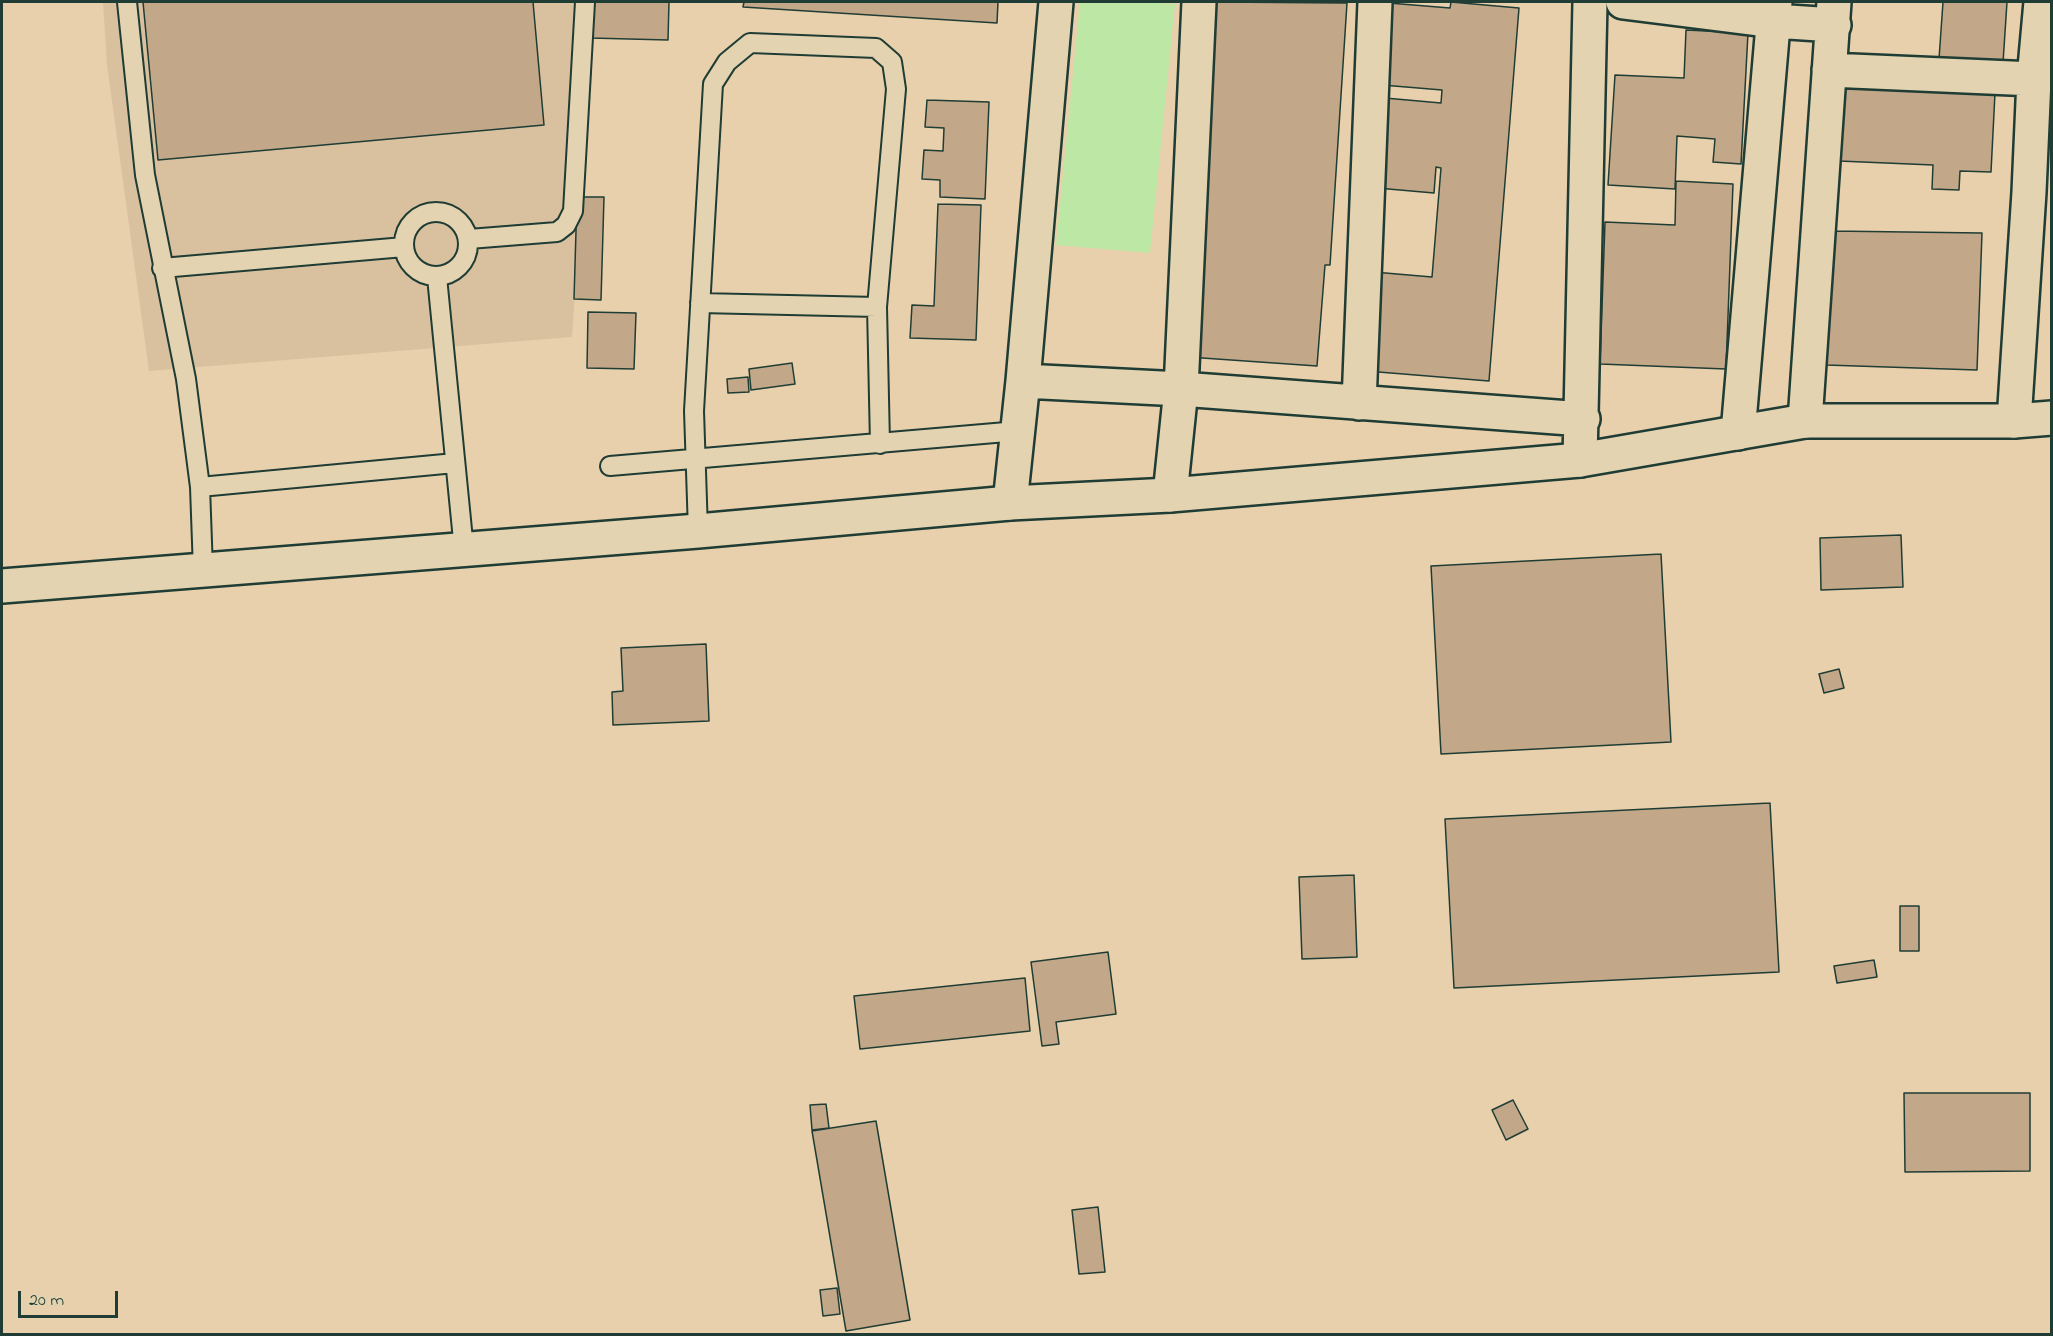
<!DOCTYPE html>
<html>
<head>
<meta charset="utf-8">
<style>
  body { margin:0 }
  #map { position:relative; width:2053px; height:1336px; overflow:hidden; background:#e9d0ac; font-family:"Indie Flower",sans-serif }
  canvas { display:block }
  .frame { position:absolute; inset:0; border:3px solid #1f3d34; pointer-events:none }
  .scale { position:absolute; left:18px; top:1291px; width:100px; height:27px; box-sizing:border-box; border:3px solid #1f3d34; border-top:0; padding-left:8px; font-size:18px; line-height:21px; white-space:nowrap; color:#1f3d34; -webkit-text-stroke:4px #e4d3b0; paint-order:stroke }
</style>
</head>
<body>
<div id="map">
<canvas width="2053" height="1336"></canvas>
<div class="frame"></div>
<div class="scale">20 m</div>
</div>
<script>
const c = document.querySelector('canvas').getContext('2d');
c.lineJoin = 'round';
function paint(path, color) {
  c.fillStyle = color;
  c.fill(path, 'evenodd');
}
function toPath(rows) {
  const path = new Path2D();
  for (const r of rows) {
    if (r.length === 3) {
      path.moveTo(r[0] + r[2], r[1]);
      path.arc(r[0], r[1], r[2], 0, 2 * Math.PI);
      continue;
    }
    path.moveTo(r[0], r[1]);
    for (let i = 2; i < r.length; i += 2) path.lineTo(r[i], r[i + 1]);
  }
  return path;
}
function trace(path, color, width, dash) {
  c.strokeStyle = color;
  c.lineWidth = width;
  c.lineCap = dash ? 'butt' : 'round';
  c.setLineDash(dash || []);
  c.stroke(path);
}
const built = toPath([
  [103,2,595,2,572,337,149,371,107,65]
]);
const green = toPath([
  [1080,2,1144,2,1175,4,1150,253,1056,245]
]);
const building = toPath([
  [143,2,533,2,544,125,158,160,143,2],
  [590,2,669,2,668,40,590,38,590,2],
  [744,2,998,2,997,23,743,7,744,2],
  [1214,2,1347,3,1330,265,1325,265,1317,366,1188,357,1214,2],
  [1451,2,1519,8,1489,381,1354,370,1362,271,1432,277,1441,168,1436,167,1434,193,1377,188,1385,98,1441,103,1442,90,1382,85,1389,3,1450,8,1451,2],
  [1943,2,2007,2,2003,63,1939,59,1943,2],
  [1686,30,1748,33,1741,164,1713,162,1715,139,1677,136,1675,189,1608,185,1615,75,1684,78,1686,30],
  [1841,87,1995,93,1991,172,1960,171,1959,190,1932,189,1933,165,1839,161,1841,87],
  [927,100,989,102,985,199,940,197,940,180,922,179,924,150,943,151,944,128,925,127,927,100],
  [1676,181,1733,184,1726,369,1600,364,1605,222,1675,225,1676,181],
  [577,197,604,197,601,300,574,299,577,197],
  [938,204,981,205,976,340,910,338,912,305,934,306,938,204],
  [1831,231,1982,233,1977,370,1826,365,1831,231],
  [588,312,636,313,634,369,587,368,588,312],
  [792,363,795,384,751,390,749,369,792,363],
  [748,377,749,392,728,393,727,379,748,377],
  [1901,535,1903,587,1821,590,1820,538,1901,535],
  [1661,554,1671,742,1441,754,1431,566,1661,554],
  [706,644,709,721,613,725,612,692,623,691,621,648,706,644],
  [1839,669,1844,688,1824,693,1819,674,1839,669],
  [1770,803,1779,972,1454,988,1445,819,1770,803],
  [1354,875,1357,957,1302,959,1299,877,1354,875],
  [1900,906,1919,906,1919,951,1900,951,1900,906],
  [1108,952,1116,1014,1056,1022,1059,1044,1042,1046,1031,962,1108,952],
  [1874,960,1877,977,1837,983,1834,966,1874,960],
  [1025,978,1030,1031,860,1049,854,996,1025,978],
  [1904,1093,2030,1093,2030,1171,1905,1172,1904,1093],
  [1513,1100,1528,1129,1506,1140,1492,1110,1513,1100],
  [826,1104,829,1128,812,1130,810,1105,826,1104],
  [876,1121,910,1320,846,1331,812,1131,876,1121],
  [1098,1207,1105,1272,1079,1274,1072,1210,1098,1207],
  [837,1288,840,1314,823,1316,820,1290,837,1288]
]);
const lane = toPath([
  [127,2,145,175,186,379,200,487,203,570],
  [436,244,32],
  [469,239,557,232,566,225,573,211,585,2],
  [162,268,404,247],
  [437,277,464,550],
  [700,303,877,307],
  [610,466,1018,431],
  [200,487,455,463],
  [698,531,694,411,713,84,727,62,750,43,876,48,892,62,896,89,877,307,880,444]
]);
const street = toPath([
  [1623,2,1774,21,1834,25],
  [1829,70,2034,79],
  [1023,381,1181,389,1583,419],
  [1359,403,1375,2],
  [1805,421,1834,2],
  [2014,421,2029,192,2034,79,2041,2],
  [1738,433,1775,2],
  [1580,460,1590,2],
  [1170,495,1181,389,1199,2],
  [1010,503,1023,381,1056,2]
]);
const secondary = toPath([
  [2,586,698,531,1010,503,1170,495,1580,460,1805,421,2014,421,2052,418]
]);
paint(built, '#d9c1a0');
paint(green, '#bce7a4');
paint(building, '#c2a789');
trace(building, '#1f3d34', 1.5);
trace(lane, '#1f3d34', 22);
trace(street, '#1f3d34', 38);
trace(secondary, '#1f3d34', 38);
trace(lane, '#e4d3b0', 18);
trace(street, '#e4d3b0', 33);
trace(secondary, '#e4d3b0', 33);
</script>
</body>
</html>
